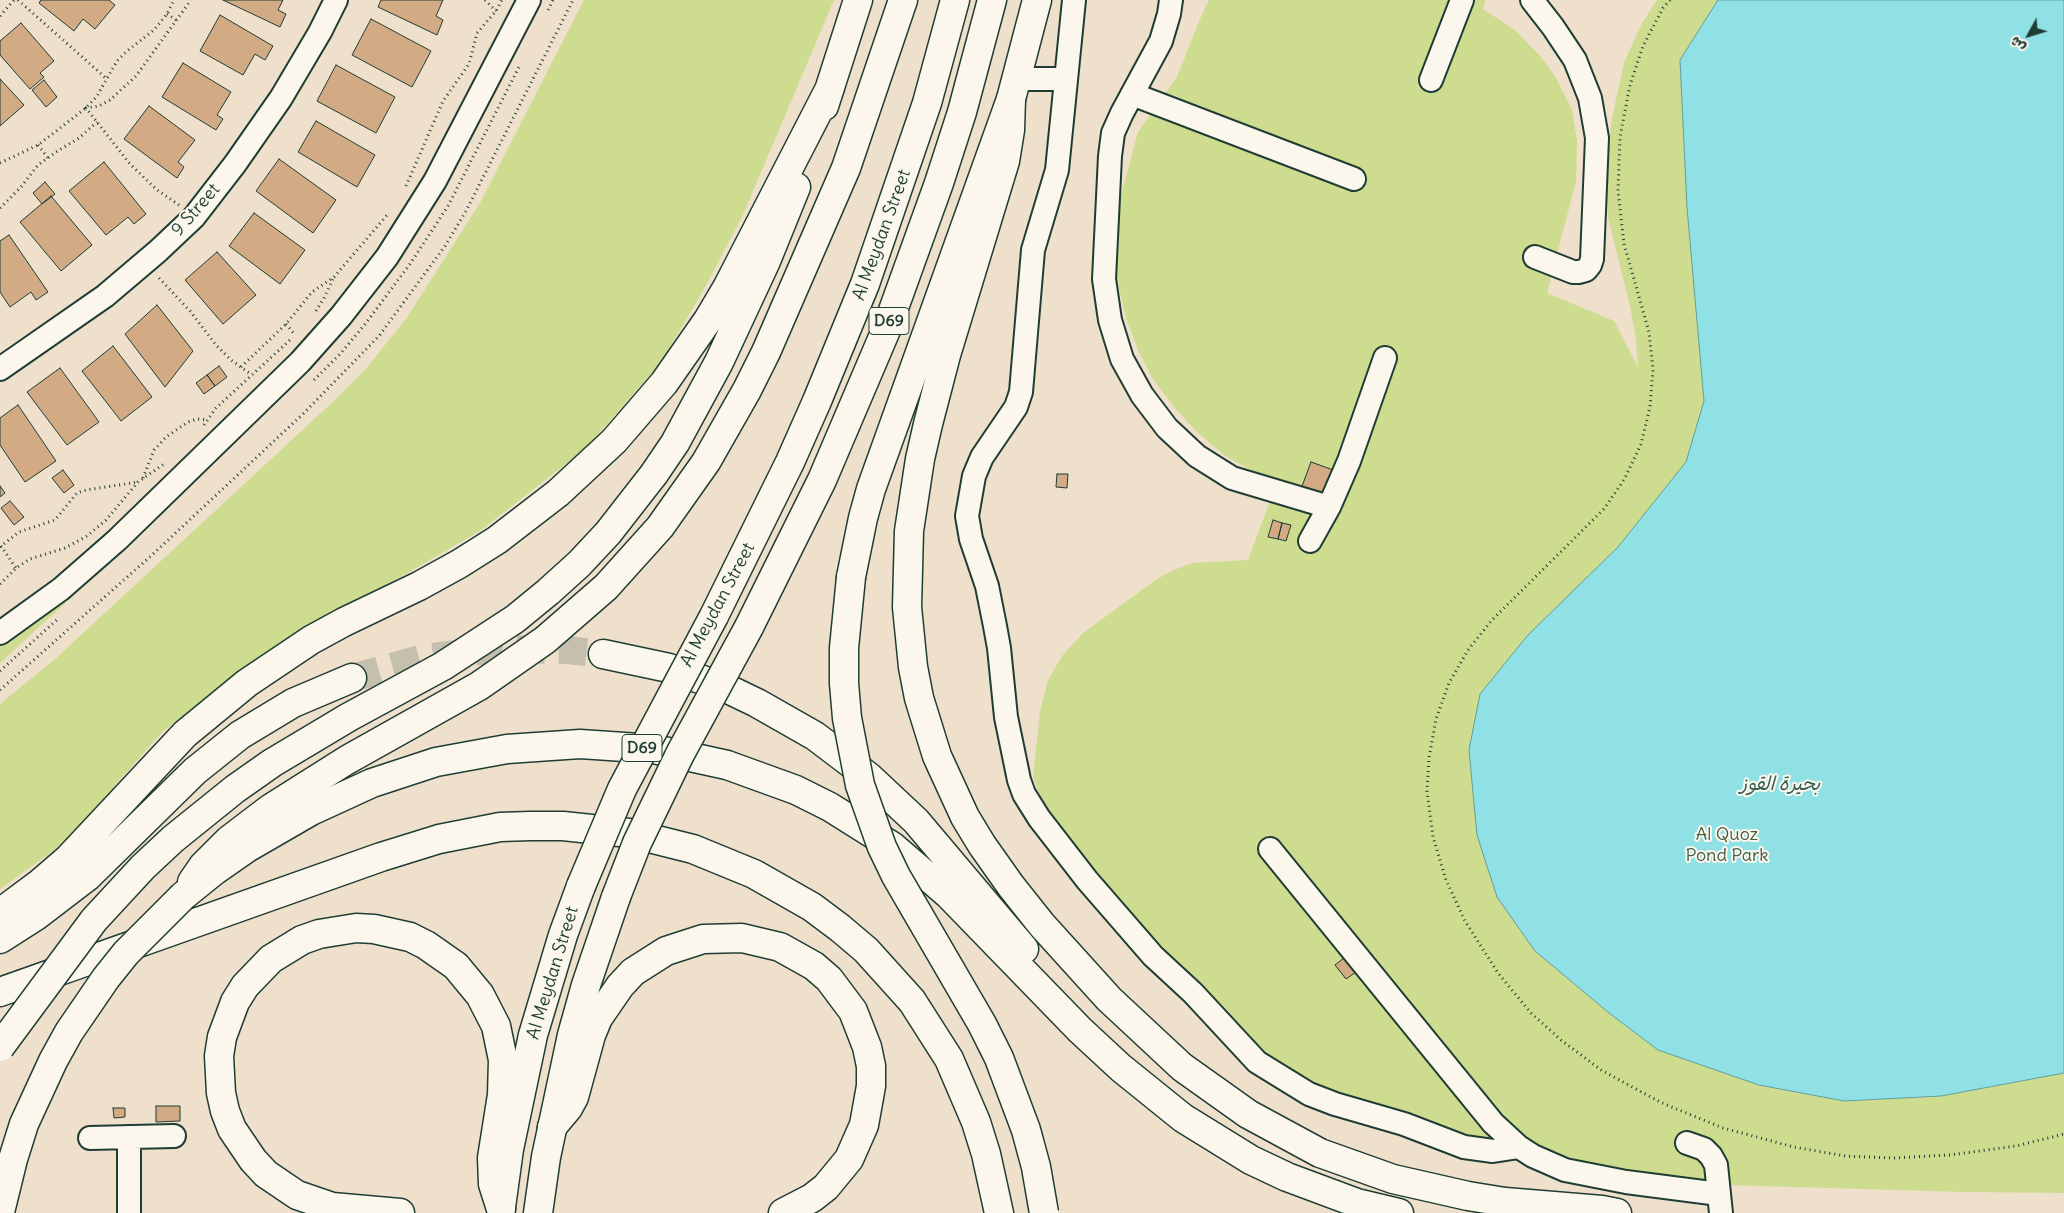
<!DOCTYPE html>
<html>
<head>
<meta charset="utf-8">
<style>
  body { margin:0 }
  #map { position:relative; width:2064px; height:1213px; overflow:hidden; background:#efe0cc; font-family:Delius,"Playpen Sans Arabic",sans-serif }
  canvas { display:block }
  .north { position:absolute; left:2004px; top:10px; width:50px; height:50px; -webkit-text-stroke:4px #fbf7ec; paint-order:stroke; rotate:231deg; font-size:14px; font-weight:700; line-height:20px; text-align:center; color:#1f3d34 }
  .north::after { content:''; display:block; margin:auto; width:18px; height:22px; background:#1f3d34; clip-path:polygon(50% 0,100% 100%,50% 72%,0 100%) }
</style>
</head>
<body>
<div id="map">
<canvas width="2064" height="1213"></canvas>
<div class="north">ش</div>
</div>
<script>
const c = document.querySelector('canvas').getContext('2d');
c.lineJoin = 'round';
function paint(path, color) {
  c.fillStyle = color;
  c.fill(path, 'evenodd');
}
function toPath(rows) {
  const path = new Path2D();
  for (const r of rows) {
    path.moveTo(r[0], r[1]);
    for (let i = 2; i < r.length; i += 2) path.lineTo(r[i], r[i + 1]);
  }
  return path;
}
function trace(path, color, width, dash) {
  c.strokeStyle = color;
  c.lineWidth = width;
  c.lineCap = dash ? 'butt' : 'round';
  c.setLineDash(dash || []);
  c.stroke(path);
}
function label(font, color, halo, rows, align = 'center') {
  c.font = font + ' Delius,"Playpen Sans Arabic",sans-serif';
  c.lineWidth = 4;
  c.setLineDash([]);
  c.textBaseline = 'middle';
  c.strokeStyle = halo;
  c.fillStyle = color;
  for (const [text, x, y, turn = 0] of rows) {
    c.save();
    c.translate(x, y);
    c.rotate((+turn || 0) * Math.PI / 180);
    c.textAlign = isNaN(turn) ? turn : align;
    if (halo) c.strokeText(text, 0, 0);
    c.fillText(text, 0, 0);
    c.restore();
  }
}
const green = toPath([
  [584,0,834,0,743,215,702,293,659,365,585,449,481,530,251,664,162,732,96,807,57,848,0,889,0,704,54,660,336,399,364,371,406,319,480,203],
  [1209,0,1486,0,1483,9,1515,30,1541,57,1556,78,1572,110,1577,140,1576,181,1547,293,1614,321,1638,367,1636,339,1630,306,1608,217,1605,178,1612,118,1624,63,1641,25,1657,0,2064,0,2064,1193,1963,1192,1725,1185,1597,1170,1327,1096,1275,1060,1255,1050,1114,899,1047,813,1033,777,1040,712,1048,680,1062,656,1083,633,1157,579,1174,570,1192,563,1248,560,1276,485,1224,455,1197,432,1173,406,1153,379,1138,350,1126,318,1117,279,1115,246,1118,207,1138,132,1177,77,1200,19],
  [117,556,27,638,0,663,0,643,97,569]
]);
const water = toPath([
  [1718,0,2064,0,2064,1073,1941,1096,1844,1101,1759,1085,1658,1050,1609,1013,1535,951,1497,897,1477,835,1469,750,1480,694,1528,635,1618,547,1686,462,1704,401,1687,207,1680,60,1718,0]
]);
const building = toPath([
  [41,0,109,0,115,5,95,29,83,19,74,31,39,3,41,0],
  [223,0,283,0,278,10,286,14,280,27,223,0],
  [381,0,443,0,436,16,443,20,437,35,378,7,381,0],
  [220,15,273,46,265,60,255,54,243,75,200,51,220,15],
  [371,19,431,51,412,87,352,55,371,19],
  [21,23,54,61,40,73,44,77,30,89,0,55,0,41,21,23],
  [183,63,231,92,217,115,223,119,216,130,162,97,183,63],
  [336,65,395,97,376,133,317,101,336,65],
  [0,79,24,105,0,126,0,79],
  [44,80,57,97,46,107,32,90,44,80],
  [149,106,195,140,178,162,184,167,177,178,124,139,149,106],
  [316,121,375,155,357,187,298,152,316,121],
  [279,159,336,200,313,233,256,191,279,159],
  [104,162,146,214,134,224,128,217,106,235,69,191,104,162],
  [45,182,55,194,42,204,33,193,45,182],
  [51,196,92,245,61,271,20,222,51,196],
  [254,213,305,250,280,284,229,246,254,213],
  [9,235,48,292,36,300,31,292,10,307,0,292,0,241,9,235],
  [217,252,256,295,223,324,185,280,217,252],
  [157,305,193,351,165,387,125,334,157,305],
  [113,346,152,397,121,421,82,371,113,346],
  [219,366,227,377,215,386,207,375,219,366],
  [60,368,99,422,67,445,27,392,60,368],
  [207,375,215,386,204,394,196,383,207,375],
  [18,405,56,461,25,482,0,445,0,418,18,405],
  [1311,462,1336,471,1326,499,1301,489,1311,462],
  [63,470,74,485,64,493,52,478,63,470],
  [1057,474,1068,474,1067,488,1056,487,1057,474],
  [0,486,5,493,0,497,0,486],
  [10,501,24,517,14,525,1,508,10,501],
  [1273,520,1282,523,1278,539,1268,537,1273,520],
  [1282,523,1291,525,1286,541,1278,539,1282,523],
  [1344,958,1356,972,1346,979,1335,965,1344,958],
  [156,1106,180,1106,180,1121,156,1122,156,1106],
  [113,1108,125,1108,125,1117,114,1118,113,1108]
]);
const highwayTunnel = toPath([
  [352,678,424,658,496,649,568,650,603,654]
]);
const path = toPath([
  [18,0,107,79],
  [485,0,496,11],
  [1670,0,1663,8,1643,46,1630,85,1620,137,1618,191,1624,244,1649,332,1653,369,1650,407,1641,444,1625,478,1604,509,1492,620,1468,650,1449,683,1436,719,1429,758,1427,791,1433,837,1446,880,1465,921,1498,973,1531,1013,1561,1040,1601,1070,1662,1103,1723,1128,1794,1147,1845,1156,1893,1158,1950,1155,2016,1146,2064,1134],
  [548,10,553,0],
  [167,14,176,20],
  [0,16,14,0],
  [38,145,48,158],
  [0,163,38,145,86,108,97,96,117,61,127,51,154,30,167,14,174,0],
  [406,186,443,101,469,64,477,33,496,11,502,0],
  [179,205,156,189,130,164,86,108,99,106,110,100,136,76,191,0],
  [0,208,21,187,38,165,56,152,79,138,97,122],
  [159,278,190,311,216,345,231,360,252,375],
  [316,311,324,298,334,277],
  [286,324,295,335],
  [241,367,286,324,312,292,334,277,388,214],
  [314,380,341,353,366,323,410,264,448,206,520,65],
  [204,425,216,408,290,340],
  [143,478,154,450,166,437,188,422,197,419,207,420],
  [1,546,16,568],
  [0,547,19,532,55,520,77,493,86,490,138,482],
  [0,584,16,568,30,559,65,548,87,536,106,520,138,482,164,464],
  [0,671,59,618],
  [0,690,152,555,304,413,379,336,445,246,466,211,573,0]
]);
const minor = toPath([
  [1074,0,1057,170,1033,250,1021,392,1016,407,982,457,974,476,967,516,971,539,987,586,995,626,999,648,1006,717,1019,780,1024,794,1039,818,1087,880,1153,956,1193,993,1257,1062,1309,1094,1335,1104,1404,1124,1464,1147,1493,1151,1519,1147],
  [1171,0,1169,14,1161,41,1122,113,1113,133,1110,156,1104,279,1110,320,1122,359,1142,395,1167,428,1197,456,1232,478,1329,507],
  [1532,0,1553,27,1575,60,1590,98,1597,138,1592,259,1590,265,1586,270,1579,272,1573,272,1535,257],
  [1017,79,1065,79],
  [1431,80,1462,0],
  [1132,94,1354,179],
  [0,369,105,296,158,251,194,217,235,164,281,98,320,32,336,0],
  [1310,541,1329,507,1349,461,1385,358],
  [0,633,61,589,117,540,300,362,341,316,387,257,435,181,529,0],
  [1270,849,1493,1123,1519,1147,1533,1156,1565,1170,1626,1182,1719,1194],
  [129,1137,129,1213],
  [90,1138,174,1136],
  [1687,1143,1704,1149,1711,1156,1716,1165,1721,1213]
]);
const major = toPath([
  [851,577,863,518,871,489,1011,99,1037,0],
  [714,616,790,462,817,401,865,284,927,103,955,0],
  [749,627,822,480,886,330,939,183,962,112,992,0],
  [192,882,203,866,229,840,271,808,347,760,479,686,545,640,606,587,660,527,706,462,747,390,766,352,846,168,903,0],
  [501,1207,509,1149,533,1035,563,935,581,886],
  [538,1213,546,1157,572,1035,586,985,616,897]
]);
const highway = toPath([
  [1011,99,1010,130,1005,161,946,355,928,424,920,459,909,531,907,607,913,667,919,698,937,756,965,817,982,845,1011,886,1042,925,1109,999,1182,1067,1248,1114,1320,1153,1393,1179,1468,1196,1505,1202,1602,1210,1617,1213],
  [824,106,858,0],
  [654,474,675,443,719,362,766,261,796,187],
  [603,654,669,668,728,689,757,703,815,736,869,777,916,821,1024,949],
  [183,896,214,871,247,848,311,811,372,783,436,762,507,749,580,744,654,749,727,765,796,790,830,807,892,846,949,895,1080,1030,1121,1068,1183,1118,1251,1160,1287,1177,1357,1203,1399,1213],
  [0,913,39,884,68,859,185,734,247,683,311,640,344,622,419,586,459,564,497,540,558,493,614,441,664,383,708,320,727,288,830,88],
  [0,939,36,916,87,877,195,771,240,735,293,703,352,678],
  [0,992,381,857,439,839,500,827,530,826,563,826,629,833,693,849,754,874,812,907,840,928,866,950,912,1001,949,1059,976,1122,986,1154,999,1213],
  [552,1127,568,1108,574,1097,591,1035,598,1018,620,986,633,972,666,951,703,939,742,938,780,947,814,966,829,979,853,1011,867,1047,871,1066,871,1086,864,1125,849,1159,826,1187,812,1198,783,1213],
  [400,1213,332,1207,297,1195,266,1174,253,1160,232,1129,225,1111,221,1093,219,1056,222,1037,235,1002,245,986,271,959,302,940,319,934,356,928,374,929,410,937,426,945,456,966,480,995,496,1026,503,1060,502,1095,492,1158,493,1184,501,1209]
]);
const majorBridge = toPath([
  [851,577,844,648,844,683,847,718,860,785,882,847,896,876,982,1024,999,1058,1026,1130,1036,1167,1044,1213],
  [581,886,622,789,714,616],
  [616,897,637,843,680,754,749,627],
  [0,1212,13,1159,24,1124,53,1061,69,1032,106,978,126,953,183,896]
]);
const highwayBridge = toPath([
  [0,1047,94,920,143,867,173,839,235,789,272,763,349,717,443,666,515,619,548,592,579,564,608,533,654,474]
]);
const shields = [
  [889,321,40],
  [642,748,40]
];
const shieldNames = [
  ["D69",889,321],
  ["D69",642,748]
];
const streetNames = [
  ["9 Street",196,210,-49],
  ["Al Meydan Street",882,235,-70],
  ["Al Meydan Street",718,605,-62],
  ["Al Meydan Street",553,973,-73]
];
const parkNames = [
  ["Al Quoz",1727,835],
  ["Pond Park",1727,856]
];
const waterNames = [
  ["بحيرة القوز",1780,785]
];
paint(green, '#cddc8f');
paint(water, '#8fe1e5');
trace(water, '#629f9e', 1);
paint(building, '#d2aa83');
trace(building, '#1f3d34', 1);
trace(highwayTunnel, '#c5bfae', 28, [28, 14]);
trace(minor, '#1f3d34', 26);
trace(major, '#1f3d34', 31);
trace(highway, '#1f3d34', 31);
trace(path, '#1f3d34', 3, [1, 4]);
trace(minor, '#fbf7ec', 22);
trace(major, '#fbf7ec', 28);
trace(highway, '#fbf7ec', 28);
trace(majorBridge, '#1f3d34', 31, []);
trace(highwayBridge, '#1f3d34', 31, []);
trace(majorBridge, '#fbf7ec', 28);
trace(highwayBridge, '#fbf7ec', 28);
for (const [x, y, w] of shields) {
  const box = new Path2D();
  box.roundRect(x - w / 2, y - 13.5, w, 27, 4);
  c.fillStyle = '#fbf7ec';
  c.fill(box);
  trace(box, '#1f3d34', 1);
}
label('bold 16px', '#1f3d34', null, shieldNames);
label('18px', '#1f3d34', '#fbf7ec', streetNames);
label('18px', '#425d46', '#fbf7ec', parkNames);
label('italic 19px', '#355e57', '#fbf7ec', waterNames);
</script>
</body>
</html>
